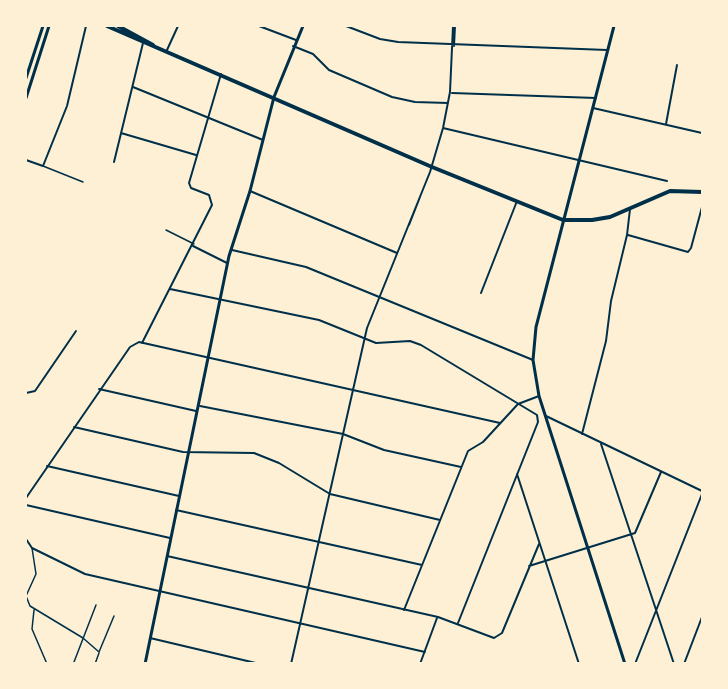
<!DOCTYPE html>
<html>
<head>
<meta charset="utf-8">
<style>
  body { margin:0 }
  #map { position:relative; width:728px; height:689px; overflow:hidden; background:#fdf0d5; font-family:"Public Sans",sans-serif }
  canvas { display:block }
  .frame { position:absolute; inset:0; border:27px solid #fdf0d5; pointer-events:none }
</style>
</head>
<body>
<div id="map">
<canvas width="728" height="689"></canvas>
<div class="frame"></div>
</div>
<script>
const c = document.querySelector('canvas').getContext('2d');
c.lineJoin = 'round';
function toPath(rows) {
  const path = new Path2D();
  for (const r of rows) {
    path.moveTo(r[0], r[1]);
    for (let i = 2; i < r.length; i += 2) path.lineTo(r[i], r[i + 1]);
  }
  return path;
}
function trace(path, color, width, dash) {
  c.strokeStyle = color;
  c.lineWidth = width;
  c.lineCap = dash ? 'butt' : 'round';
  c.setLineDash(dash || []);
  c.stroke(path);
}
const service = toPath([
  [43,166,83,182],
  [32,548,36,574,26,596,30,606,83,638,99,652,114,616],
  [34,610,32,629,47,664],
  [74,662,96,605],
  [95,664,99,653]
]);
const pedestrian = toPath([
  [166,230,194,244]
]);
const minor = toPath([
  [259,26,296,40],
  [346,26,380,39,398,42,607,50],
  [293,46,313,54,329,70,392,97,415,102,448,103],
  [454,46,455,26],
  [167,50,178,26],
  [133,87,263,140],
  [452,93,596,98],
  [593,108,702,133],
  [666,124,677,65],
  [443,128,667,181],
  [121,133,196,155],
  [26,160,43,166,67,106,86,26],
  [114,162,143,43],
  [250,191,397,253],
  [409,225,420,197],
  [628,235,688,252,691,248,702,207],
  [193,246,227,263],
  [232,250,306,267,533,360],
  [170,289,319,320,376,343,410,341,421,345,537,415,538,422,458,623],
  [481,293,517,201],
  [142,343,212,205,209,195,191,188,189,183,221,74],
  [99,389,196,411],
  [26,393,35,391,76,331],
  [200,406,343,434,384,450,461,467],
  [546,416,702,491],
  [74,427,183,452,254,453,279,463,330,494,440,520],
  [582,434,606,341,611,301,627,235,630,209],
  [601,444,674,664],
  [47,466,179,496],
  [517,474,579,664],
  [26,498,130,347,139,342,500,423],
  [26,505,170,538],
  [176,510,422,565],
  [26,539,32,548,85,574,425,652],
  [167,556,438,617,494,638,502,633,539,544],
  [529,566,635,533,661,472],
  [404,610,468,451,483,442,518,404,539,396],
  [150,638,260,664],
  [291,664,367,328,430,172,443,128,450,92,453,26],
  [420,664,437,618],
  [635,664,702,494],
  [684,664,702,617]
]);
const tertiary = toPath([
  [614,26,536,327,533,360,539,396,625,664],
  [145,664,229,256,250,191,274,97,303,26]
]);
const secondary = toPath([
  [26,78,43,26],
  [26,98,49,26]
]);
const primary = toPath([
  [107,26,432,167,563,220,592,220,610,217,670,191,702,192],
  [118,26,153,45]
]);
trace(service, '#003049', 1.5);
trace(pedestrian, '#003049', 1.5);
trace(minor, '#003049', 2);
trace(tertiary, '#003049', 3);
trace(secondary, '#003049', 3);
trace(primary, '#003049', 4);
</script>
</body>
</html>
